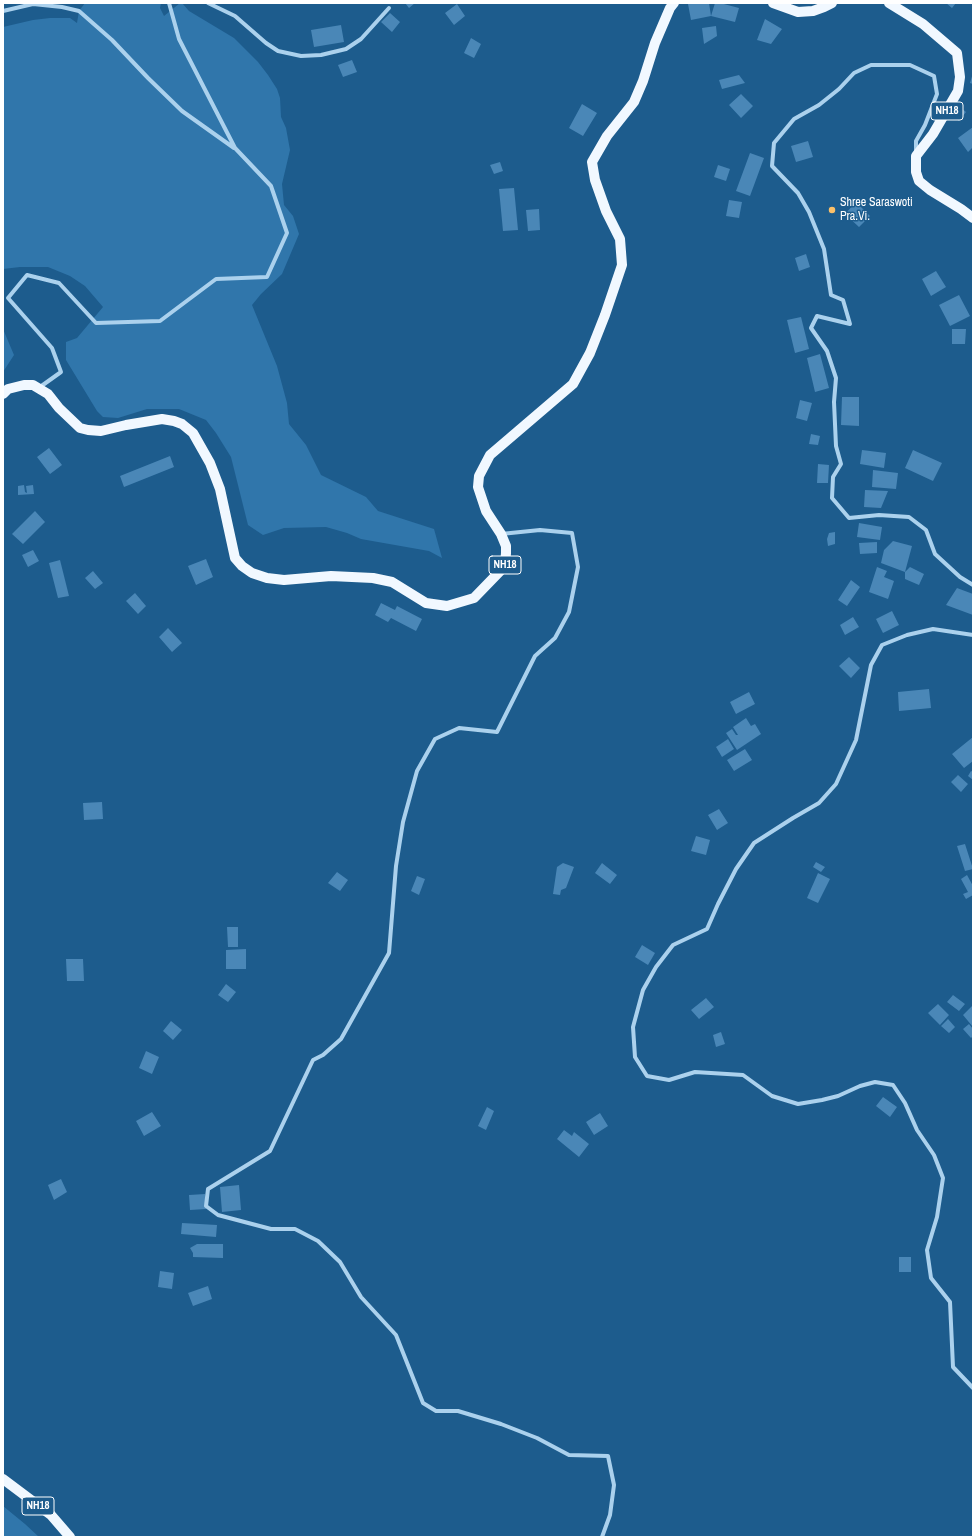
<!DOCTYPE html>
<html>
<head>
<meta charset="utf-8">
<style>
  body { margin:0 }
  #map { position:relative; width:976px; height:1540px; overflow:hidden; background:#1d5c8d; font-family:"Archivo Narrow",sans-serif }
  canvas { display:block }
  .frame { position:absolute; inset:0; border:4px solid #fff; pointer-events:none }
</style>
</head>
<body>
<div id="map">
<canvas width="976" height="1540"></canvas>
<div class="frame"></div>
</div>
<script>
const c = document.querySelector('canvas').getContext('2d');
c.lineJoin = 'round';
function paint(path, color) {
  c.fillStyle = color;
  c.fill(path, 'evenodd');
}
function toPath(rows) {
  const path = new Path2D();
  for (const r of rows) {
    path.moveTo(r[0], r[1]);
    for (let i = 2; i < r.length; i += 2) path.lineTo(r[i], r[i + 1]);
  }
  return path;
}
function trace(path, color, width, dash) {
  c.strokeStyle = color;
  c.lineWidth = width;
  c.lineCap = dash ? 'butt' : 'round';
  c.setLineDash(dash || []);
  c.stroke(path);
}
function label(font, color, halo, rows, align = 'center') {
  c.font = font + ' "Archivo Narrow",sans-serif';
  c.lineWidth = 3;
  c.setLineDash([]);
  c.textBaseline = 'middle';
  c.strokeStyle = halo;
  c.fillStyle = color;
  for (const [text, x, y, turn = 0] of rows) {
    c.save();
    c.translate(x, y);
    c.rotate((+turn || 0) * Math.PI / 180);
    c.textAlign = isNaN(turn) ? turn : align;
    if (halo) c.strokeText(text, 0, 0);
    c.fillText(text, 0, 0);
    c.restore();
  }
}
const green = toPath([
  [85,3,161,3,160,8,164,16,180,3,182,3,189,11,234,38,258,62,268,75,277,89,280,98,281,117,286,128,290,150,282,184,284,205,293,216,299,234,282,274,261,294,252,305,277,366,287,403,289,424,306,445,321,475,366,497,378,511,434,529,442,558,429,551,361,539,347,533,326,527,284,528,263,535,248,525,231,457,216,433,206,420,179,409,147,409,118,418,103,417,97,411,66,360,66,342,77,338,103,307,85,286,70,276,48,267,20,267,3,269,3,27,33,20,50,18,70,18,77,23,79,11],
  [3,329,14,355,3,372],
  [3,1506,25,1524,39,1537,3,1537]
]);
const building = toPath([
  [405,3,415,3,409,8],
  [695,3,709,3,711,16,715,3,720,3,739,8,735,22,711,16,691,20,688,4],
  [946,3,956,3,952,8],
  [457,4,465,16,454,25,445,13],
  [390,13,400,22,392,32,381,22],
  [765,19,782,29,771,44,757,40],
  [341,25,344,42,314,47,311,30],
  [716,26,717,36,704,44,702,28],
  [471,38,481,44,474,58,464,53],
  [352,60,357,72,343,77,338,65],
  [973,73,973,84,970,83],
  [739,75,745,83,722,89,719,80],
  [741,94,753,106,741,118,729,105],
  [582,104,597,113,583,136,569,128],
  [960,107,966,112,959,121,952,116],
  [973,127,973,147,968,152,958,138],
  [808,141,813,157,796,162,791,146],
  [750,153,764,158,750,196,736,191],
  [500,162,503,171,494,174,490,165],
  [718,165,730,169,726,181,714,177],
  [514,188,518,230,503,231,499,189],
  [729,200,742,202,739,218,726,216],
  [856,202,870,216,859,227,845,214],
  [539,209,540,230,528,231,526,210],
  [806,254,810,267,799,271,795,258],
  [936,271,946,287,931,296,922,279],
  [959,295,970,316,950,326,939,305],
  [801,317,809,349,795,353,787,320],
  [952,329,966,329,965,344,952,344],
  [820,354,829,388,815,392,807,358],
  [842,397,859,397,859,426,841,425],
  [800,400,812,403,807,421,796,418],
  [811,434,820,436,818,445,809,444],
  [49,448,62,465,50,474,37,457],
  [862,450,886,453,884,468,860,464],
  [913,450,942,463,933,481,905,468],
  [170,456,174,467,124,487,120,476],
  [818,464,829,465,828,483,817,483],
  [873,470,898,473,896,489,872,487],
  [24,485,25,492,27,493,26,486,33,485,34,494,18,495,18,486],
  [865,490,888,491,881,508,864,507],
  [35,511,45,522,23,544,12,534],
  [859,523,882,527,880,540,857,537],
  [835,532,835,544,828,546,827,539,829,533],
  [893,541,912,546,905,572,881,563,884,550],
  [877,542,877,553,860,554,859,543],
  [33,550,39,561,28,567,22,555],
  [206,559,213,577,196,585,188,566],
  [60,560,69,596,58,598,49,563],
  [877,567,887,571,884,577,894,581,888,599,869,592],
  [910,567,924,574,919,585,905,579,905,572],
  [93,571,103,583,95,589,85,578],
  [851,580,860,587,847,606,838,600],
  [957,588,973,594,973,615,946,605],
  [135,593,146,606,138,614,126,601],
  [381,603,395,610,397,606,422,619,416,631,391,618,388,622,375,615],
  [892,611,899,625,883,633,876,619],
  [853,617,859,627,845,635,840,625],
  [168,628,182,643,172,652,159,637],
  [849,657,860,668,851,678,839,666],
  [929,689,931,708,899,711,898,692],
  [749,692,755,704,736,714,730,702],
  [746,718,751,726,755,724,761,734,737,750,726,733,732,729,736,735,738,735,733,727],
  [973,737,973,761,964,768,952,754],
  [728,739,734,749,722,757,716,747],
  [745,749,752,760,734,771,727,760],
  [971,771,973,772,973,780,968,776],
  [958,775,968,784,961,792,951,782],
  [102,802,103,819,84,820,83,803],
  [719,809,728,823,717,830,708,815],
  [696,836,710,840,706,855,691,851],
  [965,844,973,869,965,871,957,846],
  [816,862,825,867,821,872,813,867],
  [563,863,574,867,566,888,561,890,560,895,553,894,557,867],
  [602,863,617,875,610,884,595,873],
  [337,872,348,880,340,891,328,883],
  [818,873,830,879,818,903,807,898],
  [967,875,973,886,973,895,966,899,963,894,968,892,961,879],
  [417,876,425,879,419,895,411,891],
  [227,927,238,927,238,947,228,947],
  [642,945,655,953,648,965,635,957],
  [246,949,246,969,226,969,226,950],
  [66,959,83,959,84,981,67,981],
  [226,984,236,992,228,1002,218,995],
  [953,995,965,1004,959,1011,947,1002],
  [706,998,714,1007,699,1019,691,1010],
  [938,1004,949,1015,940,1025,928,1013],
  [973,1005,973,1027,963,1015],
  [948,1019,955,1027,949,1033,941,1026],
  [171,1021,182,1030,173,1040,163,1031],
  [969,1024,973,1029,973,1036,971,1038,963,1029],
  [721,1032,725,1044,716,1047,713,1035],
  [146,1051,159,1057,152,1074,139,1068],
  [883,1097,897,1107,890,1117,876,1106],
  [487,1107,494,1111,486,1130,478,1126],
  [152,1112,161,1126,144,1136,136,1121],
  [600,1113,608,1126,594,1135,586,1122],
  [564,1130,572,1136,574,1132,589,1144,579,1157,557,1139],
  [61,1179,67,1192,54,1200,48,1185],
  [239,1185,241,1210,222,1212,220,1187],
  [205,1194,206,1209,190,1210,189,1195],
  [182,1223,217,1225,216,1237,181,1234],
  [197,1244,223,1244,223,1258,193,1257,193,1253,190,1248],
  [899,1257,911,1257,911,1272,899,1272],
  [160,1271,174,1273,172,1289,158,1287],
  [208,1286,212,1299,193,1306,188,1293]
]);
const street = toPath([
  [208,3,235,16,266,43,278,51,301,56,321,55,346,49,361,39,389,8],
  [3,11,33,4,62,7,79,11,112,40,148,78,182,111,234,148],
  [916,152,916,141,925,125,937,94,934,76,910,65,871,65,854,73,839,89,819,105,794,119,774,143,772,166,798,193,809,212,824,249,831,295,843,300,850,324,817,316,811,328,827,351,836,378,834,402,836,446,841,464,833,477,832,498,849,518,879,515,909,517,926,530,935,554,960,577,973,585],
  [40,387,61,372,52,348,8,298,27,275,59,283,96,323,160,321,216,279,267,277,287,233,271,186,235,148,179,39,169,3],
  [501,534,540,530,572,533,578,567,569,612,555,638,535,656,497,732,459,728,435,739,417,771,403,822,396,866,389,953,341,1039,323,1055,313,1060,270,1151,208,1189,206,1206,218,1215,271,1229,295,1229,318,1241,340,1262,361,1297,396,1335,423,1403,436,1411,458,1411,501,1424,537,1438,569,1455,608,1456,614,1485,610,1515,602,1537],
  [973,635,933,629,907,635,882,645,871,665,856,740,836,784,819,803,793,818,754,843,736,869,718,904,707,929,673,945,656,967,643,990,633,1027,635,1057,647,1076,669,1080,695,1072,743,1075,772,1096,798,1104,822,1100,838,1096,860,1086,875,1082,893,1085,905,1103,917,1130,934,1155,943,1178,937,1217,927,1250,931,1278,950,1302,953,1367,973,1388]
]);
const primary = toPath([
  [773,3,798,12,813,11,824,7,832,3],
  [889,3,923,24,957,53,960,77,958,91,933,134,916,156,916,172,919,181,930,190,961,209,973,218],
  [3,394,8,389,24,385,33,385,48,394,59,408,80,428,88,430,101,431,126,425,162,419,174,421,182,424,193,433,210,463,220,489,235,558,242,566,252,573,267,578,284,580,331,576,373,578,392,582,426,603,447,606,474,598,505,566,506,553,506,546,501,534,486,511,478,487,479,476,490,455,573,384,590,353,605,315,622,265,620,239,606,211,595,180,592,162,607,136,634,102,643,81,655,43,670,8,674,3],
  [3,1479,51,1515,70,1537]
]);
const markers = [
  [832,210,4,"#fcc069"]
];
const shields = [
  [947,111,32],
  [505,565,32],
  [38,1506,32]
];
const shieldNames = [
  ["NH18",947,111],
  ["NH18",505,565],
  ["NH18",38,1506]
];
const poiNames = [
  ["Shree Saraswoti",840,203],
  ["Pra.Vi.",840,217]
];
paint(green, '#3076ab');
paint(building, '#4a87b7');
trace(street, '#abd1ed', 4);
trace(primary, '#f1f8ff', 10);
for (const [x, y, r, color] of markers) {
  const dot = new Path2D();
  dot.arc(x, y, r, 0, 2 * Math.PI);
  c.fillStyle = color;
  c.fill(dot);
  trace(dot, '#1d5c8d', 1.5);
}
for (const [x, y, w] of shields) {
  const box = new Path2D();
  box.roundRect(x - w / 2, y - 9, w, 18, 3);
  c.fillStyle = '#1d5c8d';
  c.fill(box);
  trace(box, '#fff', 1);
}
label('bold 11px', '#fff', null, shieldNames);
label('12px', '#fff', '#1d5c8d', poiNames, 'left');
</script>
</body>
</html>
